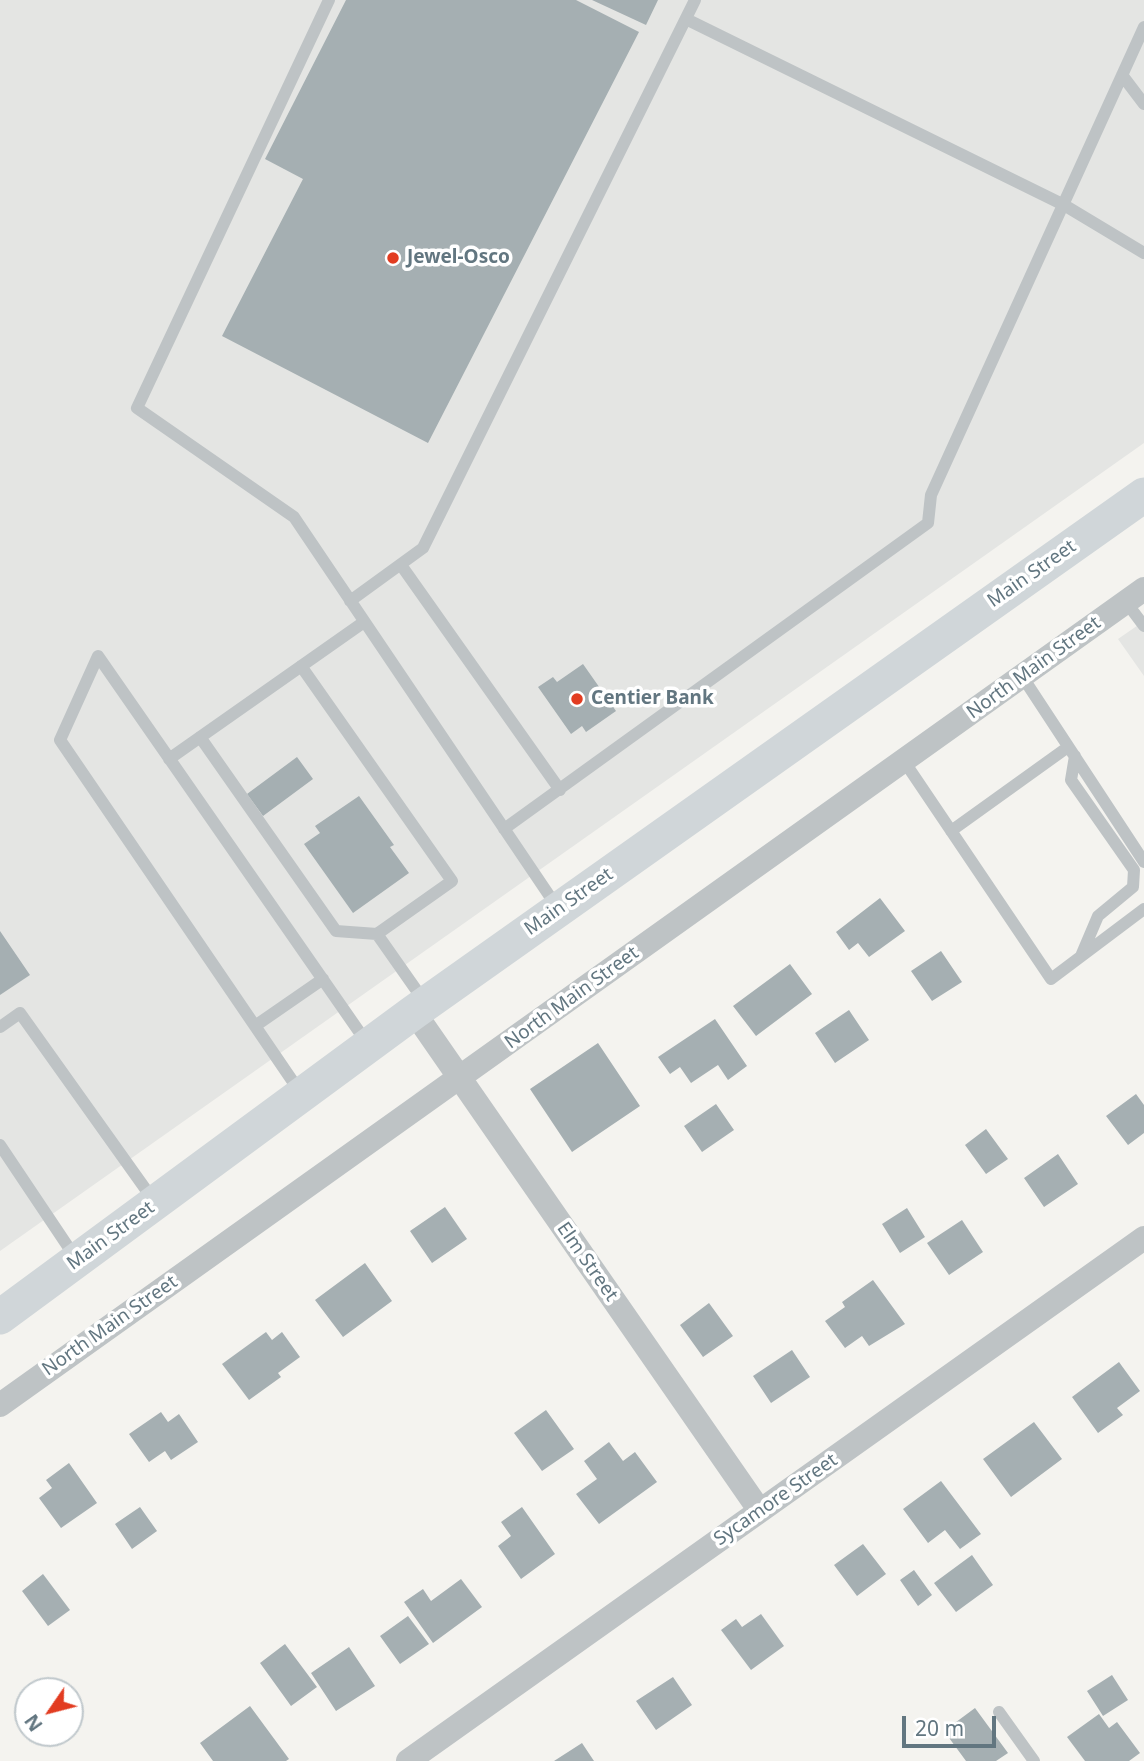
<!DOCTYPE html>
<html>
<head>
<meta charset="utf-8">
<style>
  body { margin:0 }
  #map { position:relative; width:1144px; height:1761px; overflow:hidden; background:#f4f3ef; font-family:"Noto Sans",sans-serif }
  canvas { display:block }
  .north { position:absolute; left:14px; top:1677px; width:70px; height:70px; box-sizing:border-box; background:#fff; border:2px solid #c0c8cc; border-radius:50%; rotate:235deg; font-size:19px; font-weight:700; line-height:28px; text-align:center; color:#627680 }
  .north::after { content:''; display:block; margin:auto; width:24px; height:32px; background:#e23c21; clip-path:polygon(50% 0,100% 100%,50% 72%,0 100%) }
  .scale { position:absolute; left:902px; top:1716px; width:94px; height:32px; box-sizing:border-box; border:4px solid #627680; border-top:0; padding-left:9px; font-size:21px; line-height:24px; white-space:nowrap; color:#627680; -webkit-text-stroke:5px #fff; paint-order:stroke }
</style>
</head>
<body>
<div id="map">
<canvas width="1144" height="1761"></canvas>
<div class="north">N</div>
<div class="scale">20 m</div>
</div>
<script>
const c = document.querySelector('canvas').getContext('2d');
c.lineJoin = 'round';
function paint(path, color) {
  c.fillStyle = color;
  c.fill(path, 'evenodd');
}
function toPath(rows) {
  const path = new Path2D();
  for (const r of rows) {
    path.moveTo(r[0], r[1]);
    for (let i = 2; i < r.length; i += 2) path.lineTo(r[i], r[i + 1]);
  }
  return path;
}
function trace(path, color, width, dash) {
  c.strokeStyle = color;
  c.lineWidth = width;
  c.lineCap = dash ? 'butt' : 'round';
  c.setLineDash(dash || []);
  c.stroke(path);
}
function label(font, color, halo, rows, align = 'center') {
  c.font = font + ' "Noto Sans",sans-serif';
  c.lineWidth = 7;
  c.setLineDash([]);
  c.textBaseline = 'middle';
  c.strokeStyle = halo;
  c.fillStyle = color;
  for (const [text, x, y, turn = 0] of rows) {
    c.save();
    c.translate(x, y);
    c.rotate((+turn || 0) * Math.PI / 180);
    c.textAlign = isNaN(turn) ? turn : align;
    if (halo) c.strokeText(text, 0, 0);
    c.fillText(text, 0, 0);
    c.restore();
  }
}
const built = toPath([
  [0,0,1144,0,1144,443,0,1251],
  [1144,621,1144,676,1118,639]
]);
const building = toPath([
  [346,0,576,0,639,32,428,443,222,336,303,179,265,159],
  [592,0,658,0,646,25],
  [583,664,616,711,586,732,582,726,571,734,538,687,553,677,557,682],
  [297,757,313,779,263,816,247,794],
  [359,796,394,845,390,847,409,873,353,913,304,844,320,833,315,826],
  [880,898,905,931,869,957,858,943,849,950,836,932],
  [0,931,30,975,0,995],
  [941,951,962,982,932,1001,911,971],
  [790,964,812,994,756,1036,733,1006],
  [849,1010,869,1040,835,1063,815,1033],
  [715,1019,747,1066,728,1080,718,1065,691,1083,680,1067,670,1074,658,1057],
  [598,1043,640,1106,572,1152,530,1089],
  [1136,1094,1144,1105,1144,1133,1128,1145,1106,1116],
  [716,1104,734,1130,702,1152,684,1126],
  [986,1129,1008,1159,986,1174,965,1145],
  [1058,1154,1078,1184,1044,1207,1024,1178],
  [445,1207,467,1239,432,1263,410,1231],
  [907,1208,925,1237,900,1253,882,1224],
  [962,1220,983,1252,949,1275,927,1243],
  [365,1263,392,1301,343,1337,315,1300],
  [873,1280,905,1324,869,1346,862,1336,845,1348,825,1321,845,1307,842,1302],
  [709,1303,733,1336,703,1357,680,1325],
  [266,1332,272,1340,282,1332,300,1357,278,1373,281,1377,249,1400,222,1364],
  [792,1350,810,1377,771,1403,753,1376],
  [1119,1362,1140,1391,1117,1408,1123,1415,1098,1433,1072,1397],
  [546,1410,574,1449,542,1471,514,1433],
  [161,1412,168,1422,179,1414,198,1442,171,1460,165,1451,149,1462,129,1434],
  [1034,1422,1062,1459,1011,1497,983,1459],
  [609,1442,623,1461,635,1452,657,1482,599,1524,576,1494,597,1479,584,1461],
  [69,1463,97,1503,61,1528,39,1498,52,1488,46,1480],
  [941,1481,981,1534,960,1549,945,1530,928,1543,903,1509],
  [140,1507,157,1531,132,1549,115,1524],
  [522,1507,555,1554,521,1579,498,1546,511,1536,501,1522],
  [863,1544,886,1574,857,1596,834,1565],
  [972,1555,993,1585,956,1612,934,1583],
  [914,1570,932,1595,918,1606,900,1580],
  [43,1574,70,1610,48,1626,22,1591],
  [461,1579,482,1607,433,1643,404,1602,423,1589,431,1601],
  [761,1614,784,1646,751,1670,721,1630,736,1619,742,1627],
  [408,1616,429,1644,400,1664,380,1636],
  [285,1644,317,1687,291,1706,260,1663],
  [349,1647,375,1686,336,1711,311,1673],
  [1112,1675,1128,1700,1103,1716,1087,1691],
  [673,1677,692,1705,656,1730,636,1701],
  [250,1706,289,1759,286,1761,213,1761,200,1743],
  [975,1708,1008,1753,996,1761,966,1761,944,1731],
  [1099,1714,1109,1728,1117,1722,1140,1753,1129,1761,1085,1761,1067,1737],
  [582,1743,594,1761,554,1761]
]);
const lane = toPath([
  [329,0,137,408,294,517,557,907],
  [686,19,1064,205,1144,253],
  [1122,75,1144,104],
  [401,565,560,790],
  [350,601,423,548,695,0],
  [1126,602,1144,626],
  [301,666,452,881,377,934,424,1001],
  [1022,676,1144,862],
  [200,737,336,931,377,934],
  [1075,756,1071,780,1134,870,1133,887,1098,916,1081,956],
  [169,759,364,622],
  [904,761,1051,979,1144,909],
  [504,829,928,523,931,495,1144,27],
  [951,831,1068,747],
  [255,1026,323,979],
  [0,1027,20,1013,154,1201],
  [300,1092,60,740,98,656,367,1043],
  [0,1145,77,1260],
  [999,1712,1034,1761]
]);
const street = toPath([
  [414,1012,760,1511],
  [0,1405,1144,589],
  [408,1761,1144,1238]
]);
const secondary = toPath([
  [0,1317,414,1012,1144,495]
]);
const markers = [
  [393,258,7,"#e23c21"],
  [577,699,7,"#e23c21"]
];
const poiNames = [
  ["Jewel-Osco",407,258],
  ["Centier Bank",591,699]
];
const streetNames = [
  ["Main Street",1032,574,-35],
  ["North Main Street",1034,668,-36],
  ["Main Street",569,902,-35],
  ["North Main Street",572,998,-36],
  ["Main Street",111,1236,-36],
  ["Elm Street",587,1262,55],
  ["North Main Street",110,1326,-35],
  ["Sycamore Street",776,1500,-35]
];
paint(built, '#e4e5e3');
paint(building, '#a5afb2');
trace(lane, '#bec3c5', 12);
trace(street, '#bec3c5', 24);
trace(secondary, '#d0d6d9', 35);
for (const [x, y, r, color] of markers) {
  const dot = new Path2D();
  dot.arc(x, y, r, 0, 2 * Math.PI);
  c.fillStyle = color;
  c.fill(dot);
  trace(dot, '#fff', 2.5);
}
label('bold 19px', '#627680', '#fff', poiNames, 'left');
label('19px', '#627680', '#fff', streetNames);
</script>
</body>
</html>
